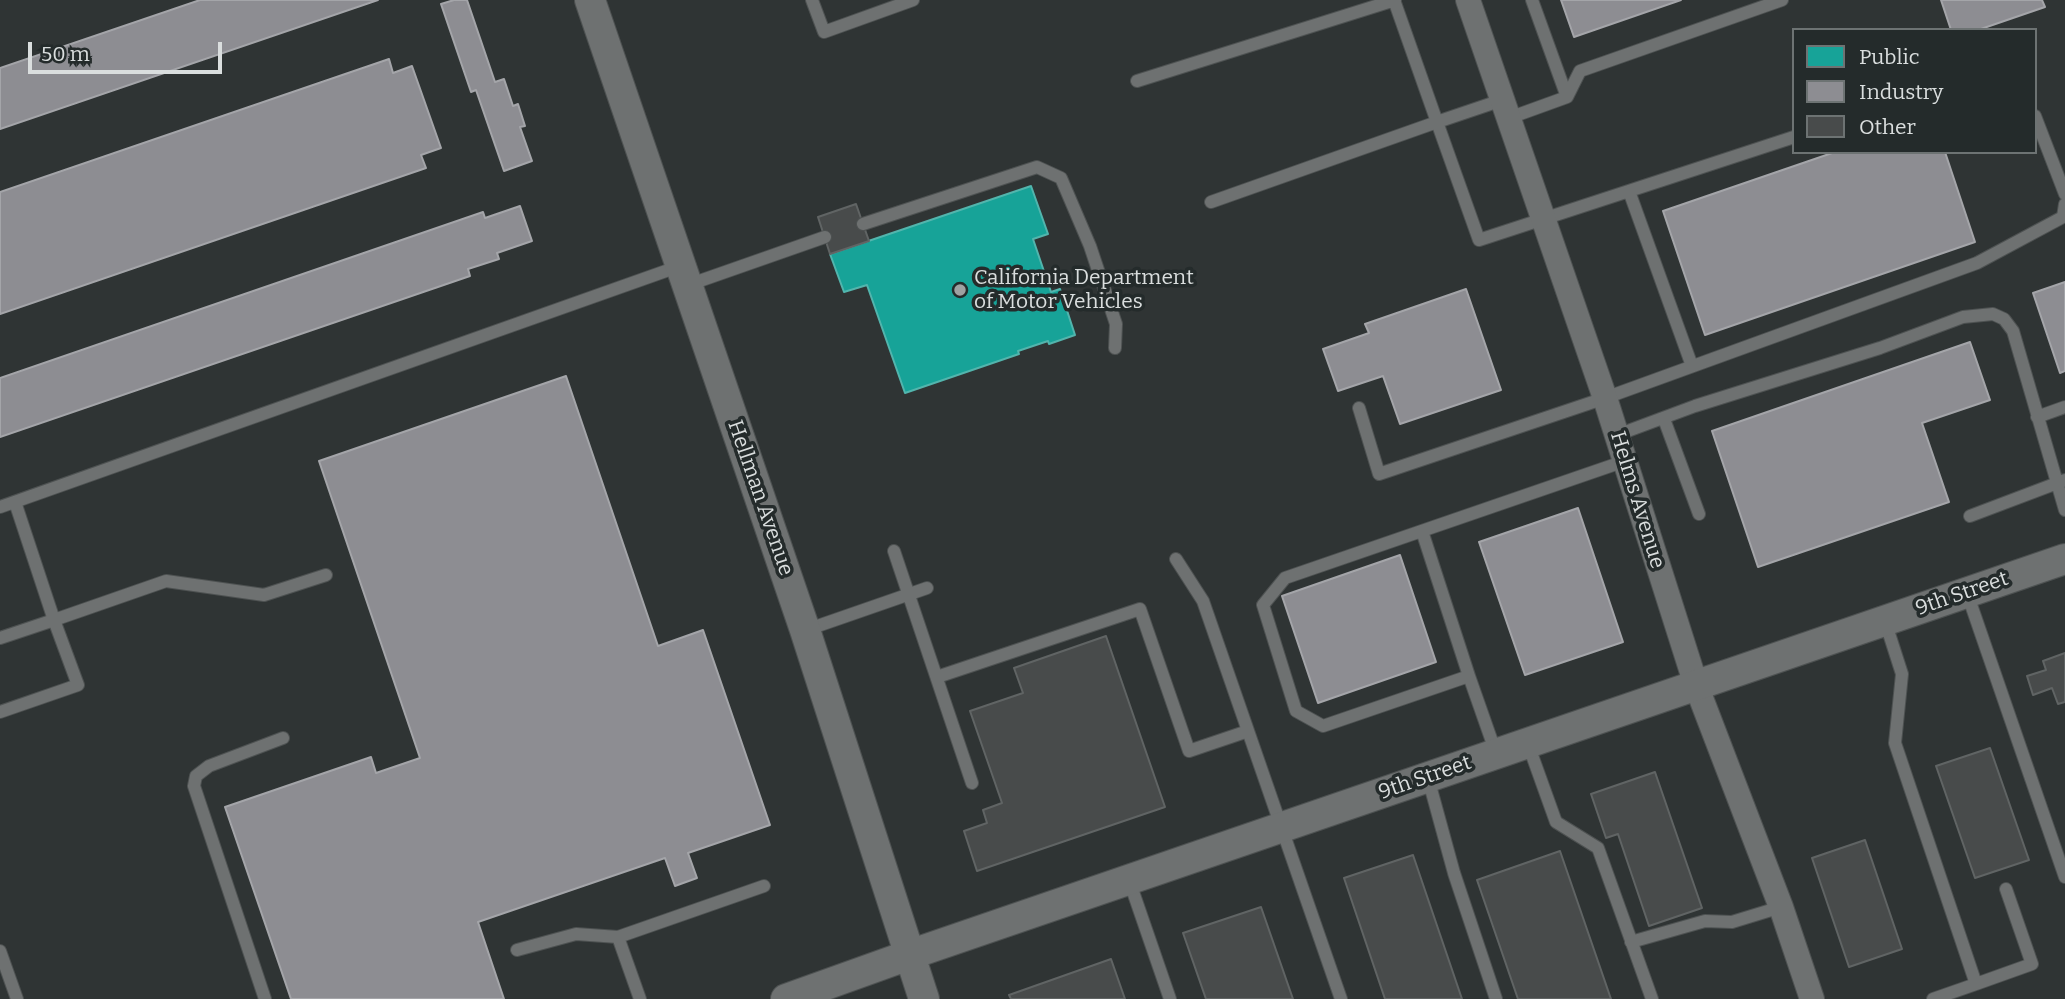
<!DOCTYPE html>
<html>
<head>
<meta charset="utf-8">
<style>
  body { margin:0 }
  #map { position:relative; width:2065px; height:999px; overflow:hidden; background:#2f3434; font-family:Bitter,serif }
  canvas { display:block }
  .legend { position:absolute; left:1792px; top:28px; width:245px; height:126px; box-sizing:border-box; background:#242b2b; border:2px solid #6d7373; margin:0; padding:9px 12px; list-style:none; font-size:21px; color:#dadede }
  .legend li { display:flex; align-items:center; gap:14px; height:35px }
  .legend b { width:35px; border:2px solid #6d7373 }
  .scale { position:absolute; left:28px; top:42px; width:194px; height:32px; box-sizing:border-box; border:4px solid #dadede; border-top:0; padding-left:9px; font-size:21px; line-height:24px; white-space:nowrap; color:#dadede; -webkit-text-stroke:5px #242b2b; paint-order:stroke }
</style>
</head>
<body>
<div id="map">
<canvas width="2065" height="999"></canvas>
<ul class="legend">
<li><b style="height:19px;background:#17a398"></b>Public</li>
<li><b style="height:19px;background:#8d8d92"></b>Industry</li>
<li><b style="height:19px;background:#484b4b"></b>Other</li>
</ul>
<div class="scale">50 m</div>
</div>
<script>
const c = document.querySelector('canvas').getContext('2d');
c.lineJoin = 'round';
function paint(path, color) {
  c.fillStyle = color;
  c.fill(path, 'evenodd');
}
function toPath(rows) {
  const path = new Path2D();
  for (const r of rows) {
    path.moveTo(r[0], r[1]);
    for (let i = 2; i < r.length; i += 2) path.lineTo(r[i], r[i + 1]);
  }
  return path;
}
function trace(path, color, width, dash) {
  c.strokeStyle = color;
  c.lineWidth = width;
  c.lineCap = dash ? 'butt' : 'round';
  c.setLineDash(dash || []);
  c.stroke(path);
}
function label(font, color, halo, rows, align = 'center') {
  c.font = font + ' Bitter,serif';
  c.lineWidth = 7;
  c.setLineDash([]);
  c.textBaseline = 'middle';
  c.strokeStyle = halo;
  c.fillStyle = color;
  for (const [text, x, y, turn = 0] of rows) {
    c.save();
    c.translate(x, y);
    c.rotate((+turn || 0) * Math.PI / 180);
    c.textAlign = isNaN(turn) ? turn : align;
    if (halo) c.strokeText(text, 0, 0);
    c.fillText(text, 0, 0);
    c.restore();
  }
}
const public = toPath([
  [1031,186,1048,234,1033,239,1051,292,1060,289,1075,335,1049,344,1048,341,1018,351,1019,354,905,393,867,285,844,292,830,254,1031,186]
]);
const industry = toPath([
  [200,0,378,0,0,129,0,68,200,0],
  [454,0,467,0,495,82,504,79,513,106,518,104,525,126,520,127,532,161,504,171,476,90,471,92,441,4,454,0],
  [1561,0,1681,0,1574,37,1561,0],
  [1941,0,2042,0,2045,7,1978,30,1951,30,1941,0],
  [389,59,393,73,412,66,441,148,421,155,426,168,0,314,0,192,389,59],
  [1835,152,1945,152,1975,242,1705,335,1663,211,1835,152],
  [520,206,532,241,497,253,499,259,468,269,470,276,0,437,0,378,483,212,485,218,520,206],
  [2065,282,2065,371,2060,373,2033,293,2065,282],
  [1466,289,1501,390,1400,424,1383,376,1338,391,1323,349,1369,333,1365,324,1466,289],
  [1970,342,1990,400,1922,423,1949,502,1758,567,1712,431,1970,342],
  [566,376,658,646,703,630,770,825,688,853,697,878,675,886,665,858,478,922,504,999,291,999,225,807,371,757,376,773,420,758,319,461,566,376],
  [1578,508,1623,642,1525,675,1479,542,1578,508],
  [1400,555,1436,662,1318,703,1282,596,1400,555]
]);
const building = toPath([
  [856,204,869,241,830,254,818,217,856,204],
  [1106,636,1165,807,977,871,964,831,987,823,983,810,1002,803,970,711,1023,693,1014,668,1106,636],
  [2065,653,2065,702,2058,704,2052,688,2033,695,2027,676,2046,670,2043,661,2065,653],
  [1990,748,2029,860,1975,878,1936,766,1990,748],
  [1655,772,1702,908,1649,926,1618,834,1606,838,1591,794,1655,772],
  [1865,840,1902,949,1849,967,1812,858,1865,840],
  [1560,851,1611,999,1518,999,1477,880,1560,851],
  [1413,855,1462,999,1385,999,1344,878,1413,855],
  [1261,907,1293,999,1206,999,1183,933,1261,907],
  [1111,959,1125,999,1011,999,1009,995,1111,959]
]);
const service = toPath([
  [812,0,824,32,913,0],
  [1394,0,1437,122,1502,100],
  [1532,0,1567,97],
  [1137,81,1395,0],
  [2035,116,2065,194],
  [1509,118,1567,97,1580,71,1782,0],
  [1629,191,1692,366],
  [1211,202,1437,122,1479,240,1794,137],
  [863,224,1037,167,1061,178,1090,246,1116,324,1115,348],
  [688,285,825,237],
  [1359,408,1379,474,1605,398,1977,263,2063,217,2065,204],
  [2037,417,2065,407],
  [1664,419,1699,514],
  [1617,435,1695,406,1880,348,1963,317,1993,314,2004,319,2013,331,2065,510],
  [0,507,680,266],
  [1970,516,2065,480],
  [1422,531,1469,676],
  [894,551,972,783],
  [1176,559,1203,601,1341,999],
  [1967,593,2065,877],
  [1885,621,1902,674,1895,743,1976,984,1933,999],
  [806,630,927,588],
  [0,638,54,620,15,502],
  [937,677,1140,609,1189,751,1248,731],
  [0,712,78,685,54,620,166,581,264,595,326,575],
  [1528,744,1556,822,1598,848,1652,999],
  [1496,753,1469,676,1323,726,1296,711,1263,605,1285,578,1625,461],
  [1428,778,1454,873,1496,999],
  [1129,880,1170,999],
  [1631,942,1705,921,1732,922,1781,907],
  [517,950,576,934,618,937],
  [0,951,17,999],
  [1976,984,2032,964,2006,889],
  [265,999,194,786,196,776,209,766,283,738],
  [640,999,618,937,764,886]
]);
const minor = toPath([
  [1468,0,1605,398,1696,685,1781,907,1812,999]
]);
const tertiary = toPath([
  [590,0,805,630,924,999],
  [786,999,909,955,2065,559]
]);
const markers = [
  [960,290,7,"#9ea2a2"]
];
const poiNames = [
  ["California Department",974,278],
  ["of Motor Vehicles",974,302]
];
const streetNames = [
  ["Hellman Avenue",760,498,71],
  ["Helms Avenue",1637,500,73],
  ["9th Street",1962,594,-19],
  ["9th Street",1425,778,-19]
];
paint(public, '#17a398');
trace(public, '#52b5ad', 2);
paint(industry, '#8d8d92');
trace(industry, '#a4a5a9', 2);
paint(building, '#484b4b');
trace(building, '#606464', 2);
trace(service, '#4e5252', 14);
trace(minor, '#4e5252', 26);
trace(tertiary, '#4e5252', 32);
trace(service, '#6e7171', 12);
trace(minor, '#6e7171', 24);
trace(tertiary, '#6e7171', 30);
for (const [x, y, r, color] of markers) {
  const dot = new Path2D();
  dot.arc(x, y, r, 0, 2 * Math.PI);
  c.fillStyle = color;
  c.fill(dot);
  trace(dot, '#242b2b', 2.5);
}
label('21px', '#dadede', '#242b2b', poiNames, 'left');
label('21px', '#dadede', '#242b2b', streetNames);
</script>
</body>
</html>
